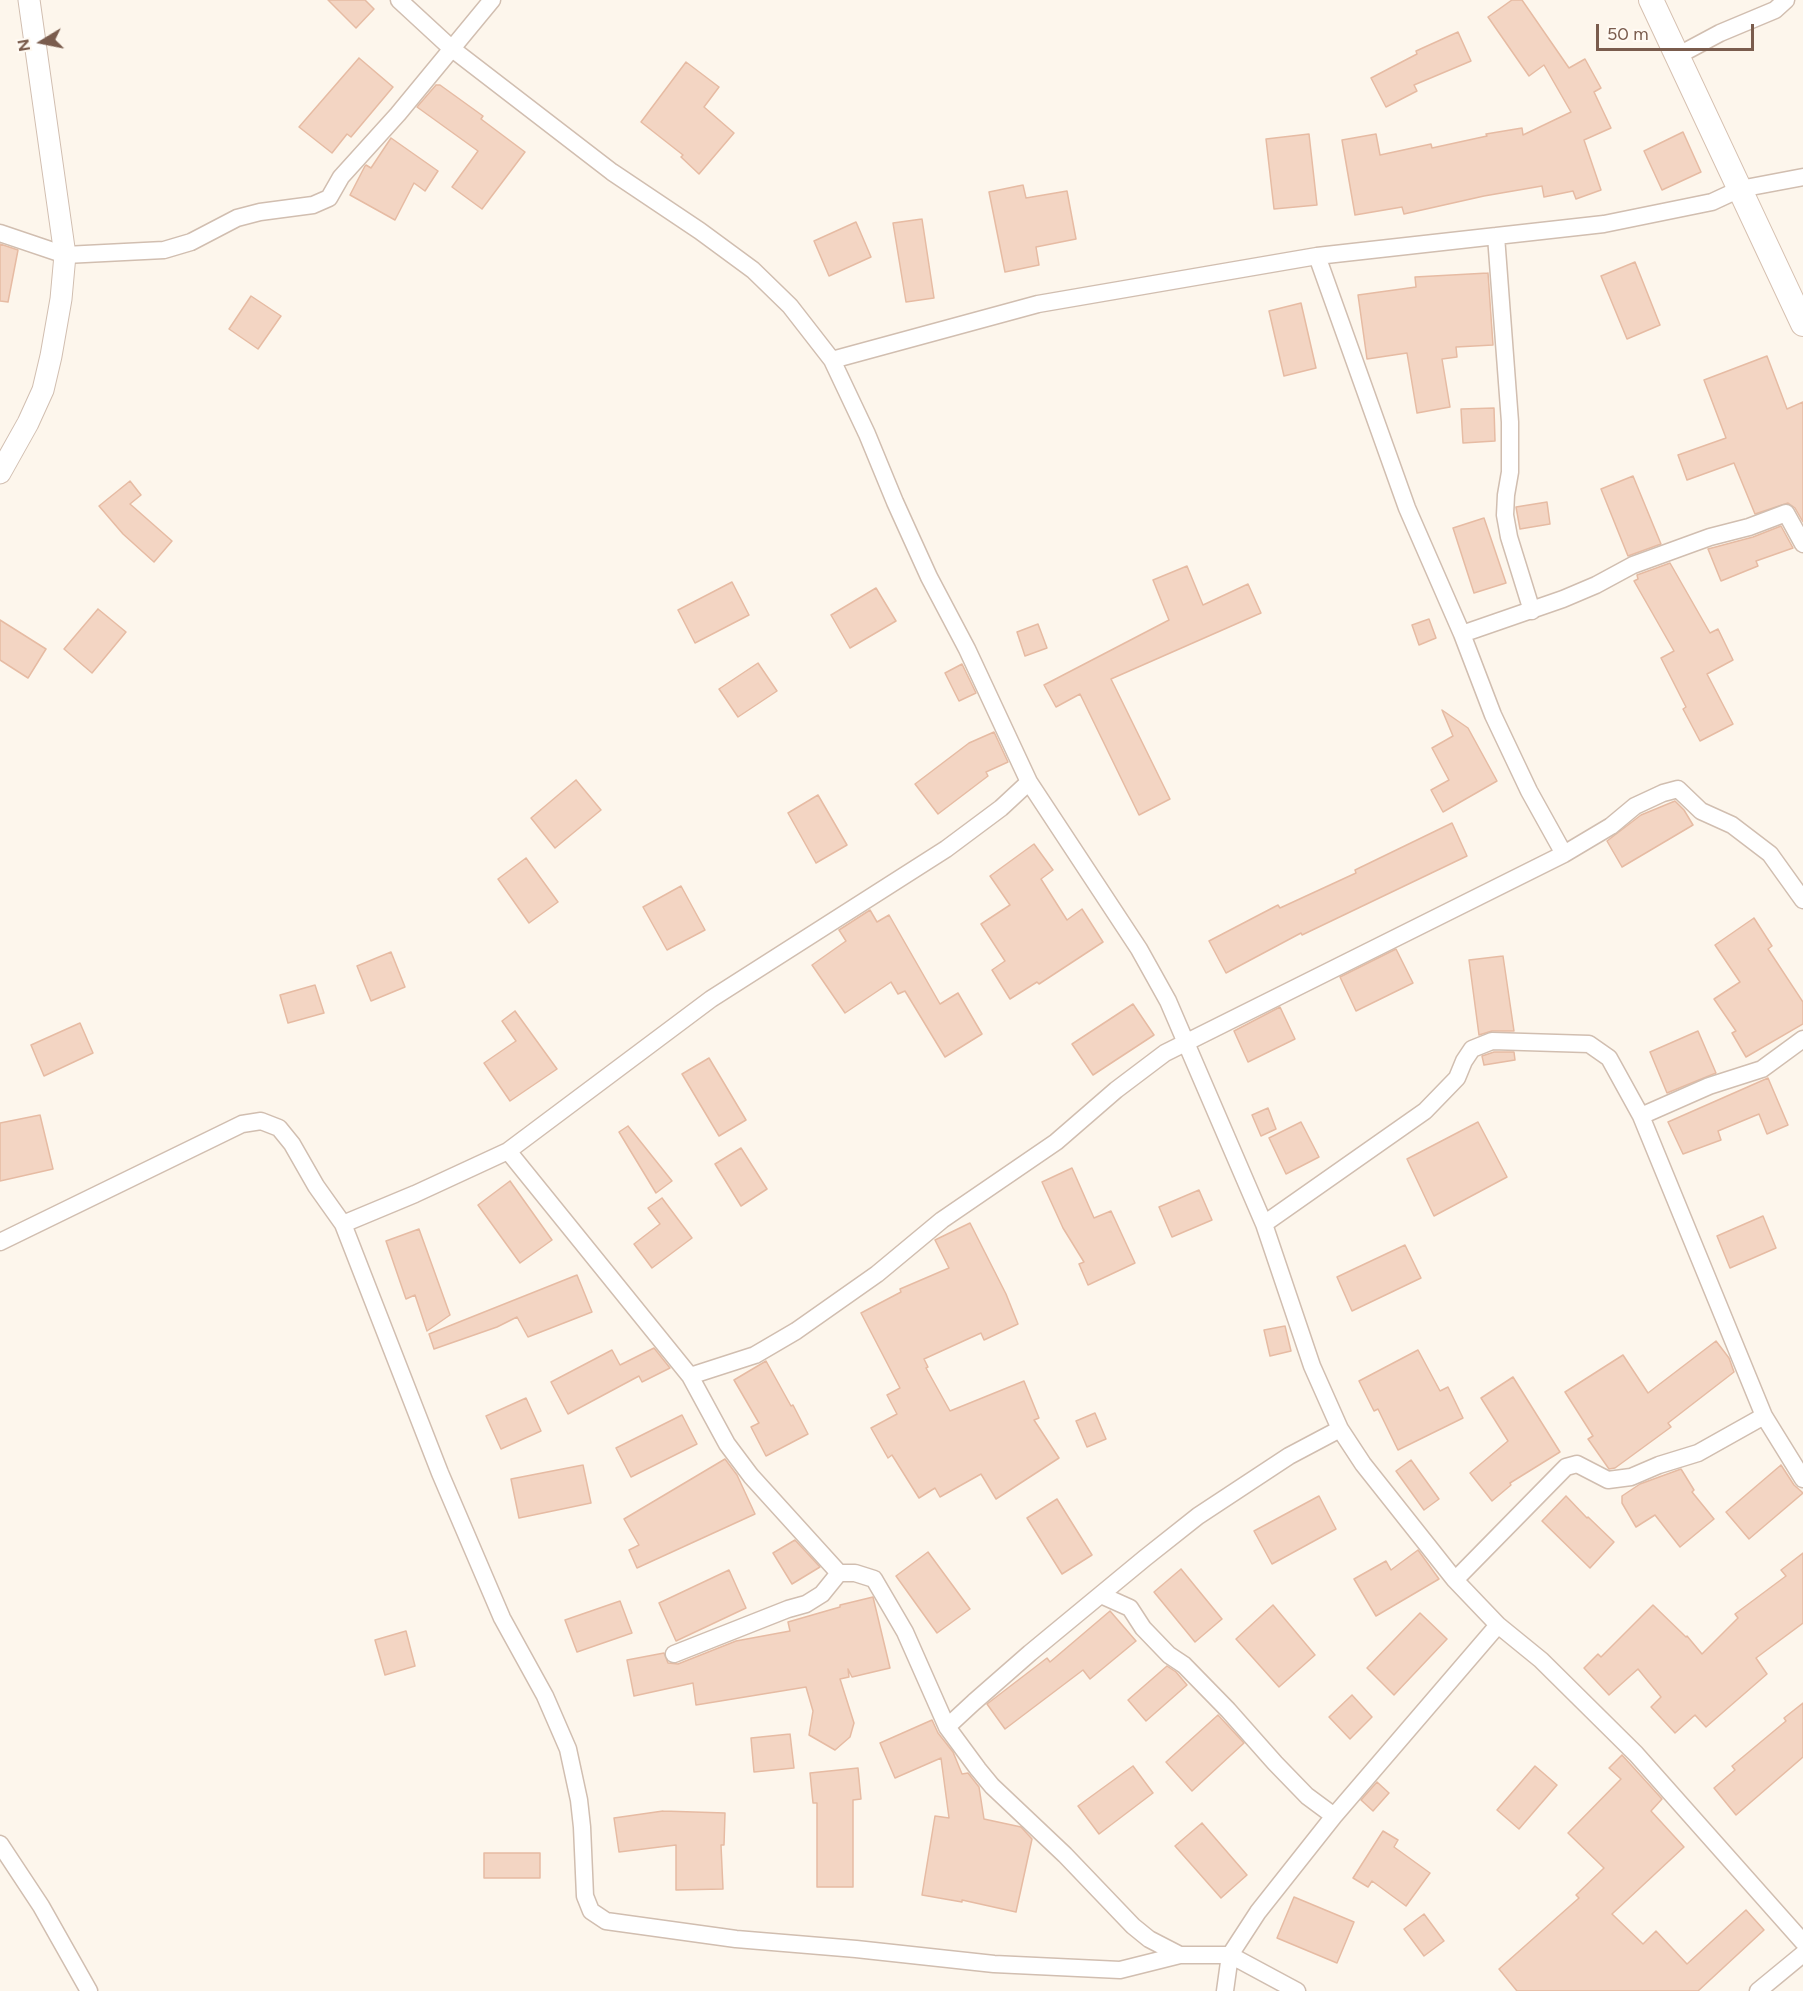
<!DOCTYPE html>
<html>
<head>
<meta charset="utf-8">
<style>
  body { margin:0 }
  #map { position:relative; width:1803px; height:1991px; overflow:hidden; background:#fdf6ec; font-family:Figtree,sans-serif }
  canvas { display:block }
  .north { position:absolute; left:12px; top:12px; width:60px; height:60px; -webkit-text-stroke:4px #fffaf3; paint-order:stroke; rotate:260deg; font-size:16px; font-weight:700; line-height:24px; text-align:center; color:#7a5c4d }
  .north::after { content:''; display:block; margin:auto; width:21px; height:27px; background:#7a5c4d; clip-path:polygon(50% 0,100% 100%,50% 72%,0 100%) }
  .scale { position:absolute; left:1596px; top:24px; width:158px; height:27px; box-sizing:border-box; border:3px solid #7a5c4d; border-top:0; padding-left:8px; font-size:18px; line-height:21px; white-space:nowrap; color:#7a5c4d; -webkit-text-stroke:4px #fffaf3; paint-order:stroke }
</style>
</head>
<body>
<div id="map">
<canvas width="1803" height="1991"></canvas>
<div class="north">N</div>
<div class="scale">50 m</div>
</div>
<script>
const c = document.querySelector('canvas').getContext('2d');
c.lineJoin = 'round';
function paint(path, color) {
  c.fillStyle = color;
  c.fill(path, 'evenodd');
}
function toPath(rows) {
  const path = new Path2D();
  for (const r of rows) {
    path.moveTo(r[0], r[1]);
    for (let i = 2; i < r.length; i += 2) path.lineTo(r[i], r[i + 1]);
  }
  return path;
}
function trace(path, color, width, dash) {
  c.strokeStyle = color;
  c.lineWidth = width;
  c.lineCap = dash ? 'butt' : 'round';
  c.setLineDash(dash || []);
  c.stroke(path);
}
const building = toPath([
  [328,0,365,0,374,9,356,28,328,0],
  [1512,0,1522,0,1569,68,1585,59,1601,88,1594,92,1611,128,1584,140,1601,190,1576,199,1573,191,1544,197,1542,186,1484,196,1404,214,1402,207,1355,215,1342,140,1376,134,1380,155,1431,144,1432,148,1487,136,1486,134,1522,128,1523,135,1571,112,1544,65,1529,76,1488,17,1512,0],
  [1458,32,1471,61,1414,85,1417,91,1386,107,1371,78,1417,54,1416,51,1458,32],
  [359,58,393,87,351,137,347,134,332,153,299,127,359,58],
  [686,62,719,87,704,107,734,133,699,174,681,157,683,155,641,122,686,62],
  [436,85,440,85,483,116,481,119,525,152,482,209,452,187,478,151,417,107,436,85],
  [1683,132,1701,172,1662,190,1644,151,1683,132],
  [1309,134,1317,205,1274,209,1266,139,1309,134],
  [391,138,438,171,425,191,414,183,395,220,350,195,365,166,366,165,371,168,391,138],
  [1023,185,1026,198,1067,191,1076,239,1036,247,1039,265,1005,272,989,192,1023,185],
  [922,219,934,298,906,302,893,223,922,219],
  [856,222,871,257,829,276,814,241,856,222],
  [0,244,18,250,8,302,0,301,0,244],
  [1635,262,1660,325,1627,339,1601,276,1635,262],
  [1488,273,1493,345,1456,347,1457,357,1442,359,1450,407,1417,413,1407,353,1367,359,1358,295,1416,287,1415,277,1488,273],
  [251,296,281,316,258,349,229,329,251,296],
  [1301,303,1316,368,1284,376,1269,311,1301,303],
  [1767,356,1787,409,1803,402,1803,522,1795,508,1788,503,1755,514,1734,463,1687,480,1678,455,1726,438,1704,380,1767,356],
  [1494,408,1495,441,1463,443,1461,409,1494,408],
  [1633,476,1661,544,1628,556,1601,489,1633,476],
  [130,481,141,495,130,504,172,541,154,562,123,534,99,506,130,481],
  [1547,502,1550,524,1520,529,1516,507,1547,502],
  [1484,518,1506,583,1474,593,1453,528,1484,518],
  [1781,526,1793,548,1756,561,1758,566,1721,581,1708,549,1753,537,1781,526],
  [1670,563,1710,633,1718,629,1733,660,1707,674,1733,724,1700,741,1683,709,1686,707,1661,658,1674,651,1634,581,1638,579,1637,575,1670,563],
  [1187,566,1203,605,1248,584,1261,613,1111,679,1170,799,1139,815,1080,694,1056,707,1044,685,1169,620,1153,580,1187,566],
  [732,582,749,615,695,643,678,610,732,582],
  [876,588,896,621,850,648,831,615,876,588],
  [98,609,126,632,92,673,64,649,98,609],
  [1429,619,1436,638,1419,645,1412,625,1429,619],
  [0,620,46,649,28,678,0,660,0,620],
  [1038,624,1047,648,1025,656,1017,632,1038,624],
  [758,663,777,691,738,717,719,689,758,663],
  [962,664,976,693,959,701,945,673,962,664],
  [1442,710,1468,728,1497,781,1443,812,1431,790,1449,780,1432,748,1453,736,1442,710],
  [994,732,1008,762,986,772,988,776,938,814,915,784,969,743,994,732],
  [576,780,601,810,555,848,531,818,576,780],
  [818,795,847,845,816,863,788,813,818,795],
  [1675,801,1684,810,1693,825,1622,867,1607,841,1641,815,1675,801],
  [1452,823,1467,856,1302,935,1301,933,1226,973,1209,941,1278,905,1280,908,1356,873,1355,870,1452,823],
  [1034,844,1053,870,1041,879,1067,920,1082,909,1103,942,1039,984,1037,982,1010,999,992,970,1005,961,981,924,1010,905,990,876,1034,844],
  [526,858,558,902,529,923,498,879,526,858],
  [681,886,705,930,667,950,643,907,681,886],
  [870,910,877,922,889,915,940,1004,958,993,982,1034,945,1057,905,991,898,994,891,982,845,1013,812,965,846,941,839,930,870,910],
  [1754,918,1772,946,1768,949,1803,1002,1803,1024,1746,1057,1732,1033,1736,1031,1714,999,1740,982,1715,945,1754,918],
  [1396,949,1413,983,1356,1011,1340,977,1396,949],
  [391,952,405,987,371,1001,357,966,391,952],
  [1503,956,1514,1031,1492,1031,1479,1035,1469,960,1503,956],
  [315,985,324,1013,288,1023,280,995,315,985],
  [1133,1004,1154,1035,1093,1075,1072,1044,1133,1004],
  [1280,1007,1295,1039,1248,1062,1234,1031,1280,1007],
  [515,1011,557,1069,510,1101,484,1063,516,1041,502,1021,515,1011],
  [80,1023,93,1053,44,1076,31,1045,80,1023],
  [1698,1031,1716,1073,1667,1093,1650,1052,1698,1031],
  [1494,1052,1514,1052,1515,1060,1484,1065,1482,1056,1494,1052],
  [709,1058,746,1120,719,1136,682,1074,709,1058],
  [1768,1078,1788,1125,1767,1134,1759,1114,1718,1131,1721,1140,1683,1154,1668,1122,1768,1078],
  [1268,1108,1276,1129,1261,1136,1252,1115,1268,1108],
  [40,1115,53,1169,0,1181,0,1123,40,1115],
  [1301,1122,1319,1157,1286,1174,1269,1138,1301,1122],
  [1478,1122,1507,1177,1434,1216,1407,1159,1478,1122],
  [628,1126,672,1181,656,1193,619,1132,628,1126],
  [741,1148,767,1189,741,1206,715,1164,741,1148],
  [1072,1168,1094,1218,1111,1211,1135,1263,1088,1285,1079,1264,1084,1262,1063,1228,1042,1182,1072,1168],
  [510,1181,552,1240,520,1263,478,1205,510,1181],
  [1199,1190,1212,1220,1172,1237,1159,1207,1199,1190],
  [662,1198,692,1238,652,1268,634,1244,660,1224,648,1208,662,1198],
  [1763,1216,1776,1248,1730,1268,1717,1236,1763,1216],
  [970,1223,1006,1294,1018,1324,984,1340,981,1333,924,1359,928,1367,926,1368,950,1411,1024,1381,1039,1418,1034,1420,1059,1458,996,1499,981,1474,940,1497,935,1488,919,1498,892,1455,888,1458,871,1428,897,1414,887,1395,900,1388,861,1313,901,1292,900,1289,949,1268,935,1240,970,1223],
  [419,1229,450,1315,427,1331,415,1295,406,1299,386,1241,419,1229],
  [1405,1245,1421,1278,1352,1311,1337,1277,1405,1245],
  [577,1275,592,1312,528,1337,517,1317,497,1327,434,1349,429,1334,577,1275],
  [1285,1326,1291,1351,1270,1356,1264,1330,1285,1326],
  [1716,1341,1729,1358,1734,1372,1668,1423,1671,1427,1615,1468,1609,1469,1588,1439,1593,1436,1565,1392,1623,1355,1648,1393,1716,1341],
  [654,1348,670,1368,642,1382,639,1376,568,1414,551,1382,612,1350,620,1365,654,1348],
  [1418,1350,1440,1391,1448,1387,1463,1418,1398,1450,1378,1409,1374,1411,1359,1381,1418,1350],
  [766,1361,791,1406,793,1405,808,1434,766,1456,751,1427,759,1423,734,1380,766,1361],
  [1513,1377,1560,1452,1510,1483,1511,1485,1492,1501,1470,1473,1508,1441,1481,1398,1513,1377],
  [526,1398,541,1431,501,1449,486,1416,526,1398],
  [1095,1413,1106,1439,1087,1447,1076,1421,1095,1413],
  [682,1415,697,1444,631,1477,616,1448,682,1415],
  [725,1459,737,1475,755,1514,637,1568,629,1550,639,1545,624,1519,725,1459],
  [1411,1460,1439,1499,1424,1510,1396,1471,1411,1460],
  [583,1465,591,1503,519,1518,511,1479,583,1465],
  [1781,1465,1794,1485,1803,1493,1749,1539,1726,1512,1781,1465],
  [1681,1469,1694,1490,1692,1492,1714,1519,1680,1547,1655,1515,1636,1527,1622,1503,1622,1496,1640,1484,1681,1469],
  [1319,1496,1336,1529,1272,1564,1254,1531,1319,1496],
  [1566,1496,1587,1518,1588,1517,1614,1542,1590,1568,1542,1521,1566,1496],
  [1057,1499,1092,1555,1062,1574,1027,1518,1057,1499],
  [795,1540,820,1567,792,1584,773,1553,795,1540],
  [1418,1550,1439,1579,1376,1616,1354,1579,1386,1561,1391,1570,1418,1550],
  [928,1552,970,1609,937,1633,896,1576,928,1552],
  [1803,1553,1803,1623,1756,1658,1767,1674,1706,1727,1695,1715,1675,1733,1651,1707,1661,1697,1638,1669,1609,1695,1584,1668,1598,1654,1601,1657,1653,1605,1686,1637,1687,1636,1702,1654,1738,1618,1735,1614,1786,1576,1781,1570,1803,1553],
  [1181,1569,1222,1619,1195,1642,1154,1592,1181,1569],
  [729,1570,746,1608,676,1641,659,1603,729,1570],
  [873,1597,890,1668,852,1677,848,1669,849,1677,840,1679,854,1723,850,1737,835,1750,809,1735,813,1711,806,1687,696,1705,693,1683,634,1696,627,1660,664,1653,668,1663,678,1664,736,1641,790,1631,788,1622,840,1607,840,1605,873,1597],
  [620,1601,632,1633,577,1652,565,1620,620,1601],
  [1273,1605,1315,1655,1279,1687,1236,1639,1273,1605],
  [1110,1611,1136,1641,1090,1679,1083,1670,1005,1729,987,1704,1047,1658,1050,1662,1110,1611],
  [1420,1613,1447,1639,1394,1695,1367,1668,1420,1613],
  [406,1631,415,1666,385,1675,375,1640,406,1631],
  [1167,1666,1176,1672,1187,1685,1146,1721,1128,1700,1167,1666],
  [1352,1695,1372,1717,1350,1739,1329,1717,1352,1695],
  [1803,1703,1803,1757,1736,1815,1714,1788,1735,1770,1732,1766,1786,1721,1784,1718,1803,1703],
  [1218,1715,1244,1743,1192,1791,1166,1762,1218,1715],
  [932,1720,938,1733,953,1752,962,1774,968,1773,979,1787,984,1819,1021,1827,1032,1839,1016,1912,962,1900,962,1902,922,1895,935,1816,949,1818,941,1758,895,1778,880,1743,932,1720],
  [790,1734,794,1768,754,1772,751,1738,790,1734],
  [1622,1755,1662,1799,1651,1811,1684,1847,1612,1914,1643,1944,1656,1931,1687,1964,1746,1910,1764,1930,1698,1991,1517,1991,1499,1969,1579,1898,1576,1895,1604,1868,1568,1833,1621,1779,1609,1768,1622,1755],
  [1133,1766,1153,1793,1099,1834,1078,1806,1133,1766],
  [1535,1766,1557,1785,1519,1829,1497,1810,1535,1766],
  [858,1768,861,1799,853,1800,853,1887,817,1887,817,1803,813,1803,810,1773,858,1768],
  [1377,1782,1389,1793,1373,1811,1361,1800,1377,1782],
  [663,1811,725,1813,724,1845,721,1845,723,1889,676,1890,676,1845,619,1852,614,1818,663,1811],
  [1202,1823,1247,1875,1221,1898,1175,1846,1202,1823],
  [1383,1831,1398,1840,1394,1847,1430,1873,1406,1906,1372,1881,1368,1887,1353,1878,1383,1831],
  [484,1853,540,1853,540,1878,484,1878,484,1853],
  [1294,1897,1354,1922,1337,1963,1277,1938,1294,1897],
  [1424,1914,1444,1941,1424,1956,1404,1929,1424,1914]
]);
const minor = toPath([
  [399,0,451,48,612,172,700,231,753,270,790,306,832,360,867,434,895,502,929,577,967,649,1029,782,1139,949,1168,1001,1264,1224,1312,1366,1340,1429,1363,1464,1455,1580,1498,1625,1541,1660,1636,1754,1803,1942],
  [1677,56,1720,33,1775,10,1786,0],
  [0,233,65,255,164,250,191,242,237,218,260,212,313,205,329,198,341,177,398,114,492,0],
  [1496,236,1510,422,1510,472,1506,495,1505,515,1509,537,1532,611],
  [1317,256,1407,508,1462,634,1493,715,1529,791,1564,854],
  [832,360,1038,304,1317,256,1604,224,1712,202,1740,189,1803,177],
  [1462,634,1563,599,1596,585,1633,565,1710,537,1749,527,1786,513,1803,544],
  [1641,1116,1709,1086,1762,1069,1803,1039],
  [508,1151,690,1376,727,1444,751,1476,839,1573,855,1573,874,1579,905,1632,947,1727,978,1769,992,1786,1065,1855,1133,1926,1149,1939,1180,1955],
  [343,1224,415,1194,508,1151,711,999,946,849,1001,808,1029,782],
  [1264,1224,1425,1111,1457,1078,1464,1061,1472,1049,1492,1041,1589,1044,1609,1058,1641,1116,1764,1416,1803,1479],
  [0,1242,242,1124,261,1121,279,1128,292,1144,316,1186,343,1224,440,1473,502,1618,545,1696,568,1749,579,1800,582,1827,585,1896,591,1911,606,1921,736,1939,856,1949,994,1964,1120,1970,1180,1955,1230,1955,1297,1991],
  [690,1376,755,1355,796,1331,877,1274,942,1220,1056,1142,1116,1090,1165,1053,1564,854,1611,826,1635,806,1663,793,1678,789,1701,811,1732,825,1770,854,1803,900],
  [1455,1580,1566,1467,1577,1464,1608,1480,1631,1477,1659,1465,1698,1453,1764,1416],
  [1101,1595,1130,1608,1143,1628,1169,1655,1184,1665,1228,1710,1275,1763,1307,1796,1334,1816],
  [674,1654,788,1609,806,1604,822,1594,839,1573],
  [947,1727,974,1702,1030,1653,1145,1558,1198,1516,1289,1456,1340,1429],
  [0,1844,41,1906,89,1991],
  [1225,1991,1230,1955,1258,1912,1334,1816,1498,1625],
  [1758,1991,1803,1954]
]);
const tertiary = toPath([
  [0,473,28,423,43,390,51,356,61,299,65,255,29,0]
]);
const secondary = toPath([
  [1651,0,1803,324]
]);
paint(building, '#f3d5c3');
trace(building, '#e6bba3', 1.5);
trace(minor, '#d1beb0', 19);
trace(tertiary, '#d1beb0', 23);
trace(secondary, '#d6c0b0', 26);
trace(minor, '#fff', 16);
trace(tertiary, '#fff', 21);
trace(secondary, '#fff', 24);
</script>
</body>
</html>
